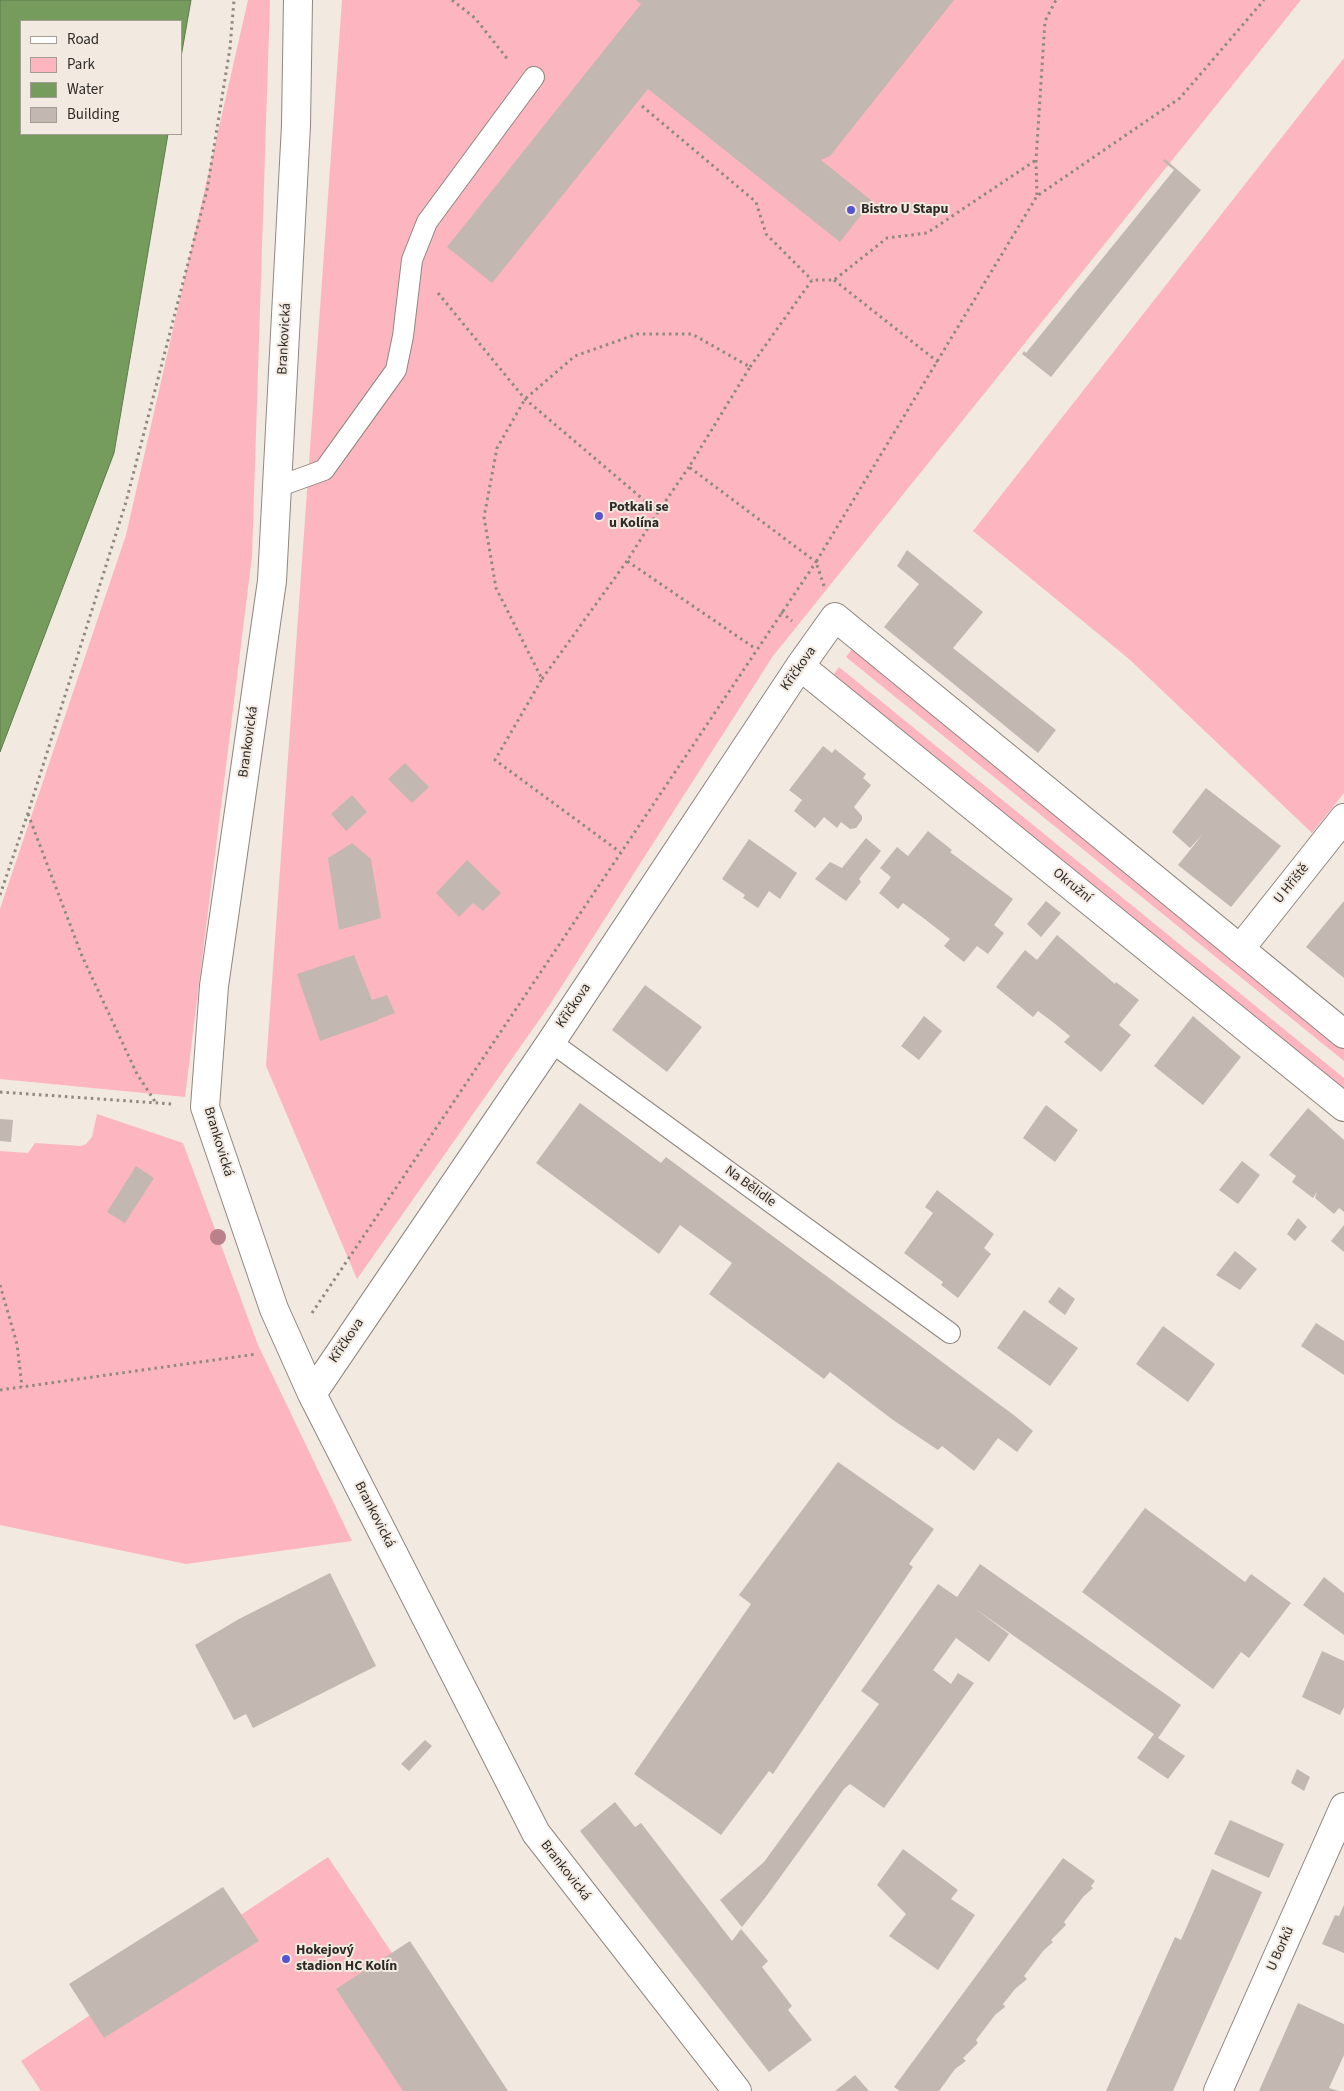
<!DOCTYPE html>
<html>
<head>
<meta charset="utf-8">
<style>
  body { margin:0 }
  #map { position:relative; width:1344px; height:2091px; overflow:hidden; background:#f2e9e0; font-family:"Source Sans 3",sans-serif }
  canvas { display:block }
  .legend { position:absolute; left:20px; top:20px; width:162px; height:115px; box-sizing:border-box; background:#f2e9e0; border:1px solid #a49d96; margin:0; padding:6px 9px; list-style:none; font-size:15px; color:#2e2b27 }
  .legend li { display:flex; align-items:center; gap:10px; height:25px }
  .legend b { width:25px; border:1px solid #a49d96 }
</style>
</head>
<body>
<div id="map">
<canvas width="1344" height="2091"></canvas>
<ul class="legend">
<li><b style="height:6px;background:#fff"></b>Road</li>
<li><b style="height:14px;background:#fdb6bf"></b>Park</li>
<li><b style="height:14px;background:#759c5d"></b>Water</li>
<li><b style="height:14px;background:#c3b7b2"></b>Building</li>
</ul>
</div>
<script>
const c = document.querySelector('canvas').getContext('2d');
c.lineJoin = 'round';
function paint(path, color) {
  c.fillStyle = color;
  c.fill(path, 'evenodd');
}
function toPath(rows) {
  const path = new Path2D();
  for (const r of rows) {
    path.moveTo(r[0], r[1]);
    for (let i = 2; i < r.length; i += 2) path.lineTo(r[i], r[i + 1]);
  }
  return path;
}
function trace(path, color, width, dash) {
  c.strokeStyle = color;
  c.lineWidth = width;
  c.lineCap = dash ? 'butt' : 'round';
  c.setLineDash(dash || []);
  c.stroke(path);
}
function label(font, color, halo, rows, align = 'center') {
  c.font = font + ' "Source Sans 3",sans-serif';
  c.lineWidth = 4;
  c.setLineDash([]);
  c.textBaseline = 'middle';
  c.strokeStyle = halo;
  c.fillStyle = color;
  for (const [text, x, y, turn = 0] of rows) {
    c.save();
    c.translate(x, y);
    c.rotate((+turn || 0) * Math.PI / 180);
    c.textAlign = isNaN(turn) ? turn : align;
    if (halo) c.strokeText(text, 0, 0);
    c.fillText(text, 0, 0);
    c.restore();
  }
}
const green = toPath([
  [248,0,270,0,252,556,185,1097,0,1079,0,909,126,535],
  [342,0,1301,0,773,656,549,1006,357,1279,266,1066],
  [1344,58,1344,793,1312,833,1129,659,973,531],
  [852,649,1344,1049,1344,1061,846,657],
  [839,667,1344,1078,1344,1089,862,698,834,674],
  [97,1114,183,1143,258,1345,352,1541,186,1564,0,1525,0,1151,28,1153,35,1143,81,1146,86,1144,92,1137],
  [328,1857,484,2091,41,2091,21,2061]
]);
const water = toPath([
  [0,0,191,0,181,57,181,21,21,21,21,134,168,134,114,453,0,752,0,0]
]);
const building = toPath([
  [636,0,954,0,830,156,821,160,872,201,840,242,648,89,492,283,447,247,641,4],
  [1165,159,1201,190,1051,377,1022,354,1024,351,1026,353,1174,170,1163,161],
  [907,550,983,612,953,648,1056,730,1038,753,884,627,919,584,897,566],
  [823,746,832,753,835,749,866,774,863,778,871,785,854,807,862,816,862,820,856,828,850,829,841,822,837,828,824,817,815,828,794,811,802,800,789,790],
  [405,763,429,787,412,803,388,779],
  [1206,788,1281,846,1231,907,1178,865,1203,834,1190,848,1172,832],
  [352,795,367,812,346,831,331,814],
  [928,831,952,850,950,852,1013,899,994,925,1004,933,988,954,977,946,964,962,944,946,950,939,926,920,903,903,898,909,879,893,891,877,880,868,897,847,908,856],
  [866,838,881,851,859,879,861,882,846,901,815,879,830,862,842,868],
  [749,839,797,873,780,899,769,891,758,908,743,898,745,895,722,879],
  [352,843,371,859,381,918,339,930,328,858],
  [467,860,501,893,483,911,473,903,459,917,436,893],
  [1046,901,1061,913,1041,937,1027,924],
  [1344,901,1344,978,1306,947],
  [1057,935,1115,984,1116,982,1139,1000,1119,1025,1131,1035,1101,1072,1064,1042,1070,1036,1054,1023,1038,1011,1033,1017,996,987,1025,950,1037,960],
  [354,955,372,1000,387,995,395,1013,379,1019,375,1011,379,1020,320,1041,297,974],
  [645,985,702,1027,667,1072,612,1030],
  [924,1016,942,1031,919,1060,901,1046],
  [1193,1016,1241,1057,1203,1105,1154,1066],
  [580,1103,661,1163,666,1157,1015,1416,1033,1431,1017,1452,998,1438,974,1471,942,1446,938,1450,893,1420,830,1372,824,1379,709,1294,732,1263,680,1225,659,1254,536,1163],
  [1046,1105,1078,1130,1055,1162,1023,1138],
  [1308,1108,1344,1140,1344,1212,1339,1208,1334,1214,1315,1198,1317,1192,1313,1198,1292,1182,1296,1176,1269,1155],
  [0,1119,13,1120,11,1142,0,1141],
  [1242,1161,1260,1175,1238,1204,1219,1190],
  [136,1166,154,1178,125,1223,107,1212],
  [937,1190,994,1234,984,1248,991,1254,958,1298,941,1285,943,1282,904,1253,933,1213,925,1207],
  [1298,1218,1307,1227,1295,1241,1287,1234],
  [1344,1225,1344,1252,1331,1241],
  [1235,1251,1257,1269,1240,1290,1216,1275],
  [1059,1287,1075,1299,1065,1315,1048,1302],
  [1024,1310,1078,1348,1050,1386,997,1348],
  [1316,1323,1344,1341,1344,1375,1301,1346],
  [1163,1326,1215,1364,1188,1402,1136,1364],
  [838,1462,934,1529,909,1564,913,1567,773,1774,769,1771,721,1835,634,1774,751,1604,739,1595],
  [1145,1508,1245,1582,1251,1574,1291,1603,1249,1658,1241,1652,1213,1689,1082,1592],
  [980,1564,1181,1705,1158,1738,1185,1756,1168,1779,1137,1758,1154,1734,974,1608,1009,1634,989,1662,956,1638,933,1670,951,1684,958,1673,974,1683,884,1808,850,1784,844,1789,765,1898,742,1927,720,1900,764,1862,879,1704,861,1691,938,1584,957,1597],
  [330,1573,376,1666,253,1728,246,1714,234,1720,195,1645,239,1619],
  [1324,1577,1344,1593,1344,1635,1303,1605],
  [1322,1651,1344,1661,1344,1707,1340,1715,1302,1697],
  [425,1740,432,1746,409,1771,401,1764],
  [1297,1769,1310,1777,1304,1791,1291,1783],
  [615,1802,635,1827,641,1823,732,1941,741,1929,768,1961,762,1967,792,2006,788,2010,812,2040,769,2072,580,1831],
  [1230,1820,1284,1844,1269,1878,1214,1854],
  [903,1849,958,1890,951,1899,975,1915,938,1970,889,1936,906,1914,877,1885],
  [1063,1858,1095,1881,1091,1886,1093,1888,1083,1897,1064,1922,1066,1925,1051,1940,1053,1942,1043,1951,1024,1976,1027,1979,1015,1989,1003,2004,1005,2007,995,2015,976,2040,978,2043,963,2058,966,2061,955,2069,939,2091,900,2091,894,2087],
  [1212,1869,1262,1892,1173,2091,1106,2091,1175,1937,1181,1940],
  [223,1887,259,1941,104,2038,69,1984],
  [1344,1905,1344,1953,1322,1944,1335,1915,1339,1916],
  [410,1941,508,2091,403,2091,336,1989],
  [1298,2003,1344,2024,1344,2055,1329,2088,1339,2091,1259,2091],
  [855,2075,869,2091,835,2091,844,2084]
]);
const path = toPath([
  [452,0,475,18,509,61],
  [642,106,756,202,766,234,812,280],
  [1037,195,1036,160,1045,21,1056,0],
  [834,280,938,362],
  [438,293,525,399,658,512,689,467],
  [750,367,812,280,834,280,887,238,927,233,1036,160],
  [658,512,627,561,756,649],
  [824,586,816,562,1037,196,1180,98,1264,0],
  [781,612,792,621],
  [542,679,627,561],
  [28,814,82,956,137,1074,156,1103],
  [0,895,28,813,126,502,207,190,230,48,234,0],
  [0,1092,172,1104],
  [0,1285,17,1344,22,1387],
  [312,1313,816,562,689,467,750,367,692,334,637,334,575,356,525,399,497,448,484,517,496,588,542,679,495,760,620,852],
  [0,1390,257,1354]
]);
const lane = toPath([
  [277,487,324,470,396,370,403,336,412,260,427,222,534,77],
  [551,1042,950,1333]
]);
const street = toPath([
  [298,0,296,125,272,581,214,986,205,1107,274,1309,312,1394,536,1833,737,2091],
  [800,666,1344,1107],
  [1240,949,1344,818],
  [312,1394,551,1042,800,666,835,617,1344,1034],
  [1218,2091,1344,1807]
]);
const trees = [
  [218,1237]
];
const markers = [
  [851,210,5,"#5556cd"],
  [599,516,5,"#5556cd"],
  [286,1959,5,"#5556cd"]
];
const poiNames = [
  ["Bistro U Stapu",861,210],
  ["Potkali se",609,508],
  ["u Kolína",609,524],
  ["Hokejový",296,1951],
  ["stadion HC Kolín",296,1967]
];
const streetNames = [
  ["Brankovická",285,339,-87],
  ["Křičkova",799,669,-55],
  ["Brankovická",249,742,-82],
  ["U Hřiště",1292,884,-51],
  ["Okružní",1072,886,39],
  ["Křičkova",574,1006,-56],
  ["Brankovická",218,1142,73],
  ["Na Bělidle",750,1187,36],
  ["Křičkova",347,1341,-56],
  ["Brankovická",374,1515,63],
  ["Brankovická",565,1871,52],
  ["U Borků",1281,1949,-66]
];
paint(green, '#fdb6bf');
paint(water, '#759c5d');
trace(water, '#607a4d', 1);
paint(building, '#c3b7b2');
trace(lane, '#8f877f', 22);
trace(street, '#8f877f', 30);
trace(path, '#8f8982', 3, [2.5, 4]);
trace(lane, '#fff', 20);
trace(street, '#fff', 28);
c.fillStyle = '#b98189';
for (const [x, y] of trees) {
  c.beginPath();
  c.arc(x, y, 8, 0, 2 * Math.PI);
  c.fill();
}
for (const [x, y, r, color] of markers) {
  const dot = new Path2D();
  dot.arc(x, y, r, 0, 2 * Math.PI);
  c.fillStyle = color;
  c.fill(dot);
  trace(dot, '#f2e9e0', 2);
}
label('bold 14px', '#2e2b27', '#f2e9e0', poiNames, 'left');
label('14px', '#2e2b27', '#f2e9e0', streetNames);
</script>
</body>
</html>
